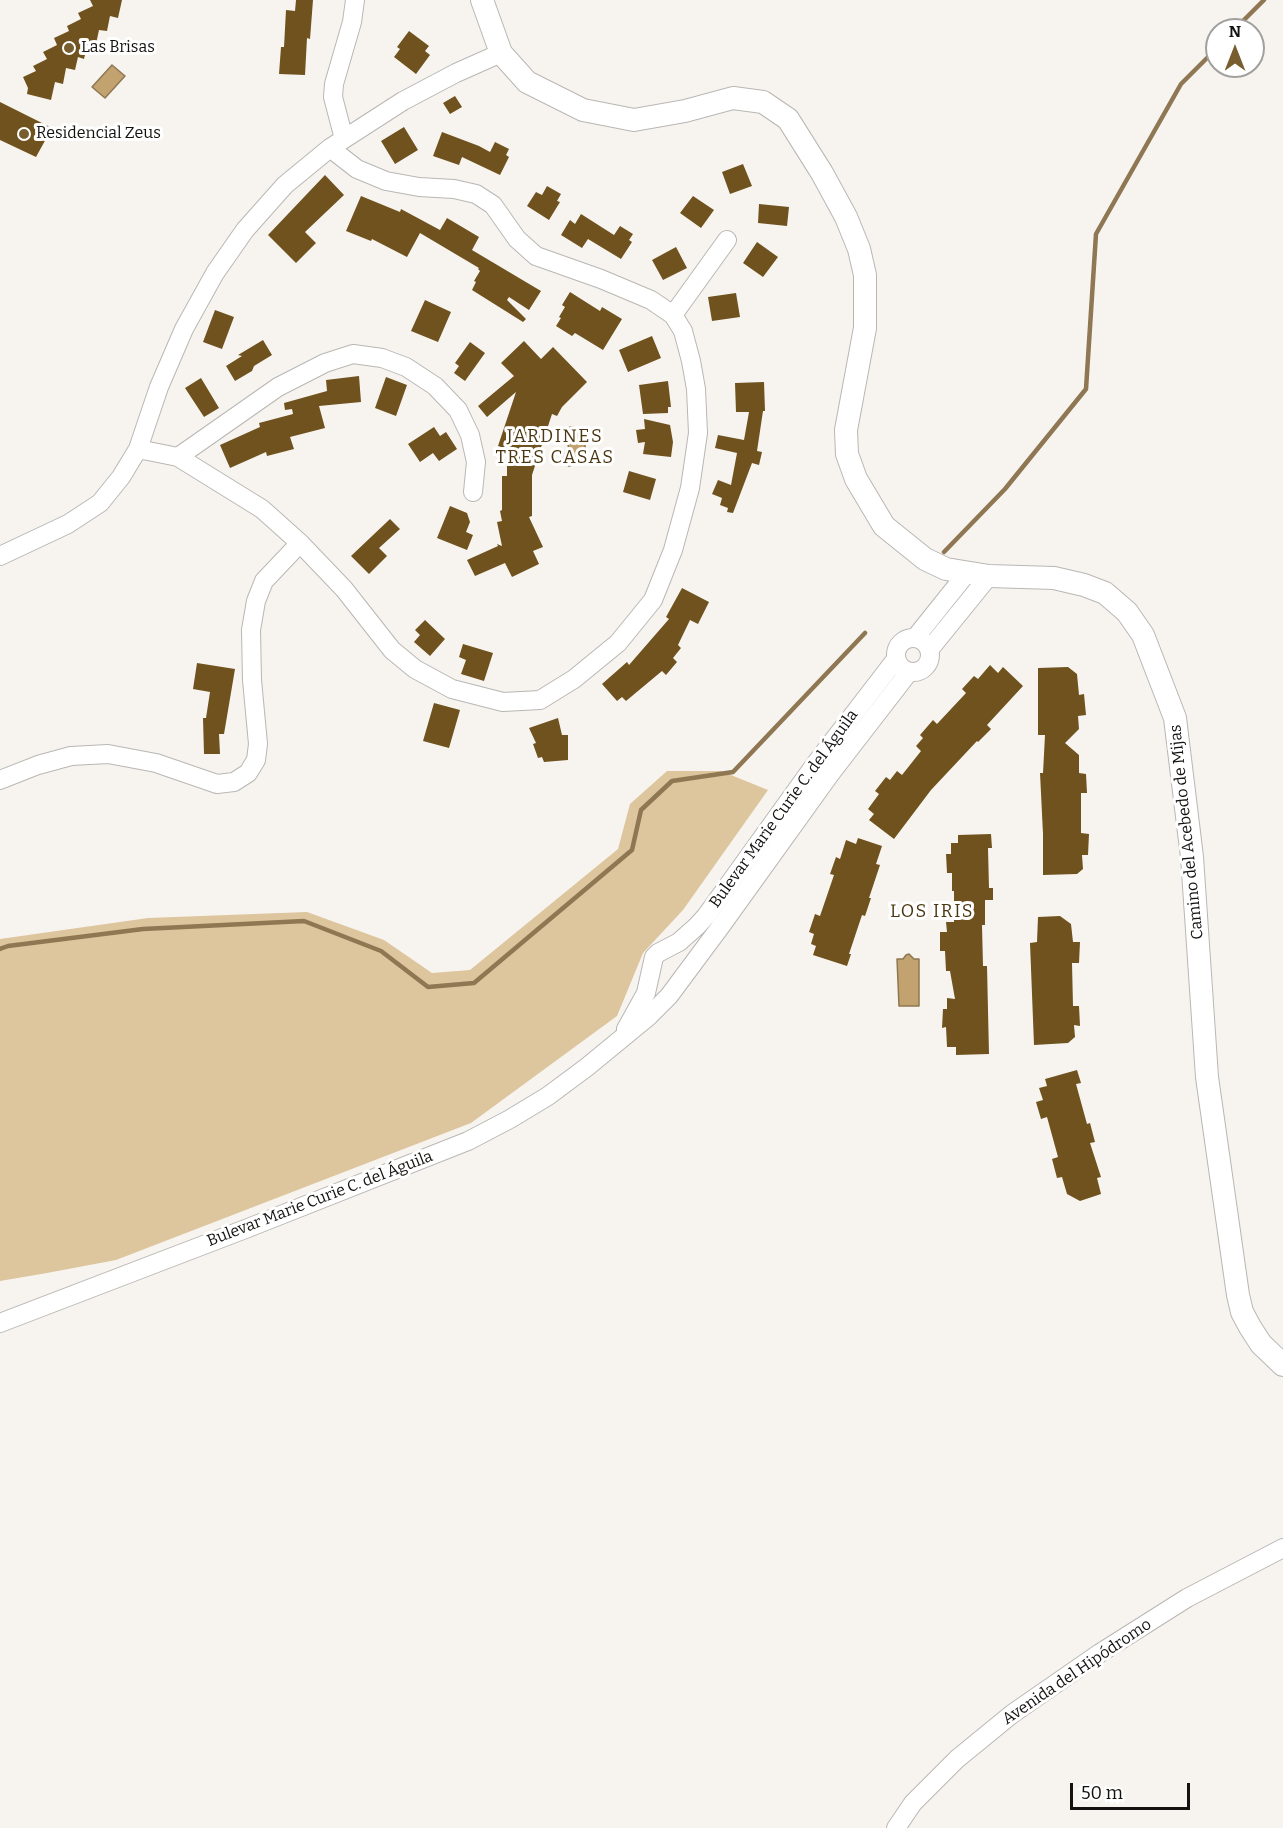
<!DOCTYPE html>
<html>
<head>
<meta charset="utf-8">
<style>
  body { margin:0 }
  #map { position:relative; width:1283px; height:1828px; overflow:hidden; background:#f7f4f0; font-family:Bitter,serif }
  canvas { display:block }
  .north { position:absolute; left:1205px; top:18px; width:60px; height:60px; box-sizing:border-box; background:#fff; border:2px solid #a1a09f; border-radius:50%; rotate:0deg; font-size:16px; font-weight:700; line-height:24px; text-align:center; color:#131210 }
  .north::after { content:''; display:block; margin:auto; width:21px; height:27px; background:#785d2f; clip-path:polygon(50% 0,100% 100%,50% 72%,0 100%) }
  .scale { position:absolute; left:1070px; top:1783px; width:120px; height:27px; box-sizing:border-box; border:3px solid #131210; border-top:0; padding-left:8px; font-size:18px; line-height:21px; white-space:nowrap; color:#131210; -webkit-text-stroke:4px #fff; paint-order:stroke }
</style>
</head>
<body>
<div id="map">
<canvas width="1283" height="1828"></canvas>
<div class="north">N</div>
<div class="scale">50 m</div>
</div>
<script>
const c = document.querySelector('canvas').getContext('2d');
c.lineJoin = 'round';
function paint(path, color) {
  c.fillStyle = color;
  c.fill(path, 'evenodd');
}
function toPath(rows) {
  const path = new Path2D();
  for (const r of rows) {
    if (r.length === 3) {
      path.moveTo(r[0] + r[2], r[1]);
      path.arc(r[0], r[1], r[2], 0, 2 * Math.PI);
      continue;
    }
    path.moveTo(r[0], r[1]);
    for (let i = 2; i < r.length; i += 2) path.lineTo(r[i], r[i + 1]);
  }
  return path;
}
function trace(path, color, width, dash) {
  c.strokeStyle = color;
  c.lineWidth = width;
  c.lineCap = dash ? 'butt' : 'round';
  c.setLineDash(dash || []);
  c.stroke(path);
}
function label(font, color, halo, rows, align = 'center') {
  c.font = font + ' Bitter,serif';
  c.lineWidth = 6;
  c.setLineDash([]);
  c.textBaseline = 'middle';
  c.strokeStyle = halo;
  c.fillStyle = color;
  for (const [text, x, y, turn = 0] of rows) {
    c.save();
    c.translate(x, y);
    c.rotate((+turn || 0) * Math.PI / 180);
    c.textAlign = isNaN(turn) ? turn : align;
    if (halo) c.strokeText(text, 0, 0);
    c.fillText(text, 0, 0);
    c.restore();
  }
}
const green = toPath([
  [667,771,721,771,768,790,683,910,643,953,617,1016,471,1123,116,1260,47,1273,0,1281,0,939,148,918,307,912,384,940,432,973,470,970,618,849,630,804]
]);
const water = toPath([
  [112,65,125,76,105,98,92,87,112,65],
  [570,427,582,429,585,437,585,448,580,457,576,464,569,466,565,464,563,460,564,454,569,450,566,433,570,427],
  [909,954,914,959,919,959,919,1006,899,1006,897,959,903,959,906,955,909,954]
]);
const stream = toPath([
  [1234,30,1264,0],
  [944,552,1005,489,1086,389,1096,234,1181,84,1217,48],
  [0,949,8,946,143,929,304,921,381,951,428,987,474,983,632,850,641,810,672,781,733,772,865,633]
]);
const building = toPath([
  [90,0,122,0,118,18,110,16,107,31,99,30,96,44,88,42,84,59,78,57,75,70,66,68,63,84,55,82,51,100,27,94,28,88,23,77,36,71,33,66,47,59,43,52,57,45,54,38,69,31,67,26,81,19,78,13,93,6],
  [296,0,313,0,310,39,307,38,305,75,279,74,281,47,284,47,286,10,295,11],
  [409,31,429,46,425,51,430,55,416,74,394,57,400,49,397,47],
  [455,96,462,107,450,114,443,103],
  [0,102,52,128,36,157,0,140],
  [404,127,418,150,395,164,381,141],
  [442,132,479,146,490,152,495,142,509,149,506,155,509,157,500,175,462,157,459,165,433,156],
  [743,164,752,186,730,194,722,172],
  [325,175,344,195,305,232,316,243,296,263,268,235],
  [547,186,561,194,557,201,560,202,549,220,527,206,536,192,542,195],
  [361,196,400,212,401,209,440,230,447,218,479,237,472,250,541,291,529,310,509,297,507,300,526,319,523,322,472,290,476,282,474,281,480,271,478,269,479,268,420,233,407,257,372,239,371,241,346,231],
  [693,196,714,210,701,228,680,213],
  [759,204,789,207,787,226,758,223],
  [581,214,614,235,620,226,633,234,629,240,632,242,621,259,588,239,582,248,561,235,570,220,575,224],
  [757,242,778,257,763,277,743,263],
  [676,247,687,268,663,280,652,260],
  [570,292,600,311,602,307,622,319,603,350,575,333,572,336,556,326,561,318,559,317,565,307,562,305],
  [736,293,740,317,712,321,708,297],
  [425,300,451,312,438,342,411,331],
  [215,310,234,317,222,349,203,342],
  [652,336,661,358,628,372,619,350],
  [263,340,272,355,254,366,252,371,235,381,226,366,242,356,238,355],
  [524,341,541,359,553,347,587,382,562,407,557,416,552,414,532,475,532,516,529,517,543,547,533,551,539,564,512,577,505,563,475,576,467,560,498,546,497,544,502,546,497,522,502,521,500,511,502,510,502,476,507,476,507,449,498,446,516,392,487,417,478,406,514,376,501,363],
  [470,342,485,353,465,381,454,373,459,366,455,363],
  [359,376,361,402,319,406,325,428,290,437,294,449,267,456,266,452,230,468,220,445,260,427,259,423,293,414,292,409,285,410,284,403,327,391,326,380],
  [386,377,407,385,396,416,375,408],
  [201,378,219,408,204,417,185,388],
  [668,381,671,407,668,407,668,413,643,414,639,385],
  [764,382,765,411,763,411,757,451,762,452,759,465,752,463,733,513,727,512,728,508,720,505,722,498,712,494,718,480,731,485,737,453,715,448,718,435,744,440,749,412,736,412,735,383],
  [644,419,670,425,673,442,671,457,643,454,645,442,638,443,636,430,645,429],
  [434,427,440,436,446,432,457,449,439,461,433,453,420,462,408,444],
  [629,471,656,479,650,500,623,492],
  [450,506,467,513,470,522,466,532,473,535,467,550,437,538],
  [390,519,400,529,379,548,387,556,369,574,351,556],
  [682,588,709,602,698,624,690,620,678,645,681,648,673,658,677,662,666,675,662,671,626,701,622,697,617,701,602,684,627,662,629,665,669,619,666,617],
  [425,620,445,639,430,656,414,642,420,635,415,630],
  [463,644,493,653,484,681,461,674,466,660,459,657],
  [197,663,235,669,224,734,219,734,220,754,204,754,203,718,206,718,210,692,193,689],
  [990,665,998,673,1003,667,1023,686,987,725,991,729,978,742,977,741,931,790,894,839,869,820,874,814,868,809,879,794,875,791,886,777,890,780,897,771,902,775,921,751,916,746,923,738,920,735,933,720,937,724,966,693,962,689,974,676,978,679],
  [1068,667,1077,674,1079,695,1084,694,1086,715,1078,716,1079,729,1065,743,1079,755,1079,773,1086,774,1087,793,1081,793,1081,833,1089,834,1088,855,1082,855,1083,869,1077,874,1043,875,1043,834,1040,773,1043,773,1045,735,1038,735,1038,668],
  [434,703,460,710,449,748,423,741],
  [558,718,562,735,568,735,568,760,544,762,542,757,538,758,533,744,536,743,529,728],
  [991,834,992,848,988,848,989,888,993,888,993,900,985,900,985,925,982,925,983,966,987,966,989,1054,956,1055,956,1047,947,1047,946,1027,942,1028,943,1009,947,1009,947,998,955,999,950,971,946,971,945,951,940,951,940,932,947,932,946,922,954,922,954,891,952,891,952,873,947,873,946,854,951,854,951,843,958,843,958,835],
  [858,838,882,846,876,864,880,865,869,898,871,898,865,916,862,915,849,954,851,954,847,966,813,955,816,946,811,944,814,934,809,932,815,914,820,916,834,875,830,874,836,857,840,859,846,840,856,844],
  [1060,916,1071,924,1073,942,1080,942,1079,963,1072,963,1073,1006,1079,1006,1080,1026,1074,1025,1075,1037,1068,1043,1034,1045,1030,943,1037,942,1038,917],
  [1077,1070,1081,1083,1076,1084,1087,1124,1090,1123,1095,1142,1090,1143,1101,1177,1097,1178,1101,1194,1080,1201,1067,1194,1062,1177,1057,1178,1052,1159,1058,1157,1047,1117,1041,1119,1036,1102,1043,1100,1039,1088,1047,1086,1045,1079]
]);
const minor = toPath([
  [344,139,333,97,334,84,352,22,355,0],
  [673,315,727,240],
  [138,449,178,457,262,509,300,543,344,589,392,650,415,669,452,689,503,702,540,700,574,679,618,643,653,600,673,550,690,488,698,433,696,389,691,361,683,331,673,315,651,300,601,279,536,256,517,239,493,205,476,194,454,189,419,187,386,181,357,169,330,148],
  [178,457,278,387,325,363,353,354,382,358,406,367,435,386,458,410,470,435,476,462,473,492],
  [0,556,68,524,100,503,121,477,138,449,159,387,184,329,215,273,245,230,285,185,330,148,403,101,456,73,501,53],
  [913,655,17],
  [915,638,967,573],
  [929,650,989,576],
  [0,780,38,765,71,756,108,754,156,763,217,784,234,782,248,773,256,760,258,744,252,680,251,630,256,601,264,581,300,543],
  [626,1029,646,993,654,957,658,953,679,942,697,926,706,916,816,763,896,659],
  [0,1323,248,1228,468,1141,510,1119,548,1096,587,1067,649,1016,669,996,721,926,831,773,909,672],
  [896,1828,913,1803,957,1759,1012,1714,1100,1653,1187,1598,1283,1548]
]);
const tertiary = toPath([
  [482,0,501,53,527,82,583,110,634,120,685,111,733,98,763,102,788,119,822,173,846,217,859,249,865,275,865,328,846,430,847,454,856,479,884,526,925,559,946,569,989,576,1054,578,1084,585,1105,593,1127,612,1143,635,1175,718,1192,857,1207,1077,1238,1295,1242,1312,1250,1327,1261,1344,1283,1365]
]);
const markers = [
  [69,48,6,"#785d2f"],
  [24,134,6,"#785d2f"]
];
const poiNames = [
  ["Las Brisas",81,48],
  ["Residencial Zeus",36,134]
];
const streetNames = [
  ["Bulevar Marie Curie C. del Águila",784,809,-54],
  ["Camino del Acebedo de Mijas",1187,832,-96],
  ["Bulevar Marie Curie C. del Águila",320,1199,-21],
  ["Avenida del Hipódromo",1077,1672,-34]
];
const neighbourhoodNames = [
  ["JARDINES",555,437],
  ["TRES CASAS",555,458],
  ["LOS IRIS",932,912]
];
paint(green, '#ddc59d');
paint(water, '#c2a26e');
trace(water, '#8e7752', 1.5);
trace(stream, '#8e7752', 4.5);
paint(building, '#6f521d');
trace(minor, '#b9b7b4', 20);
trace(tertiary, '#b9b7b4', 24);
trace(minor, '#fff', 18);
trace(tertiary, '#fff', 22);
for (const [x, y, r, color] of markers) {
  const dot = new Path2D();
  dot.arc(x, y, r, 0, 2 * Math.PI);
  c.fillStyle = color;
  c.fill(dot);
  trace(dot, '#fff', 2);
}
label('16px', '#131210', '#fff', poiNames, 'left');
label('16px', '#131210', '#fff', streetNames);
c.letterSpacing = '1.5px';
label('18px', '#4b3711', '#fff', neighbourhoodNames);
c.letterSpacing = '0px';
</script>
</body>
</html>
